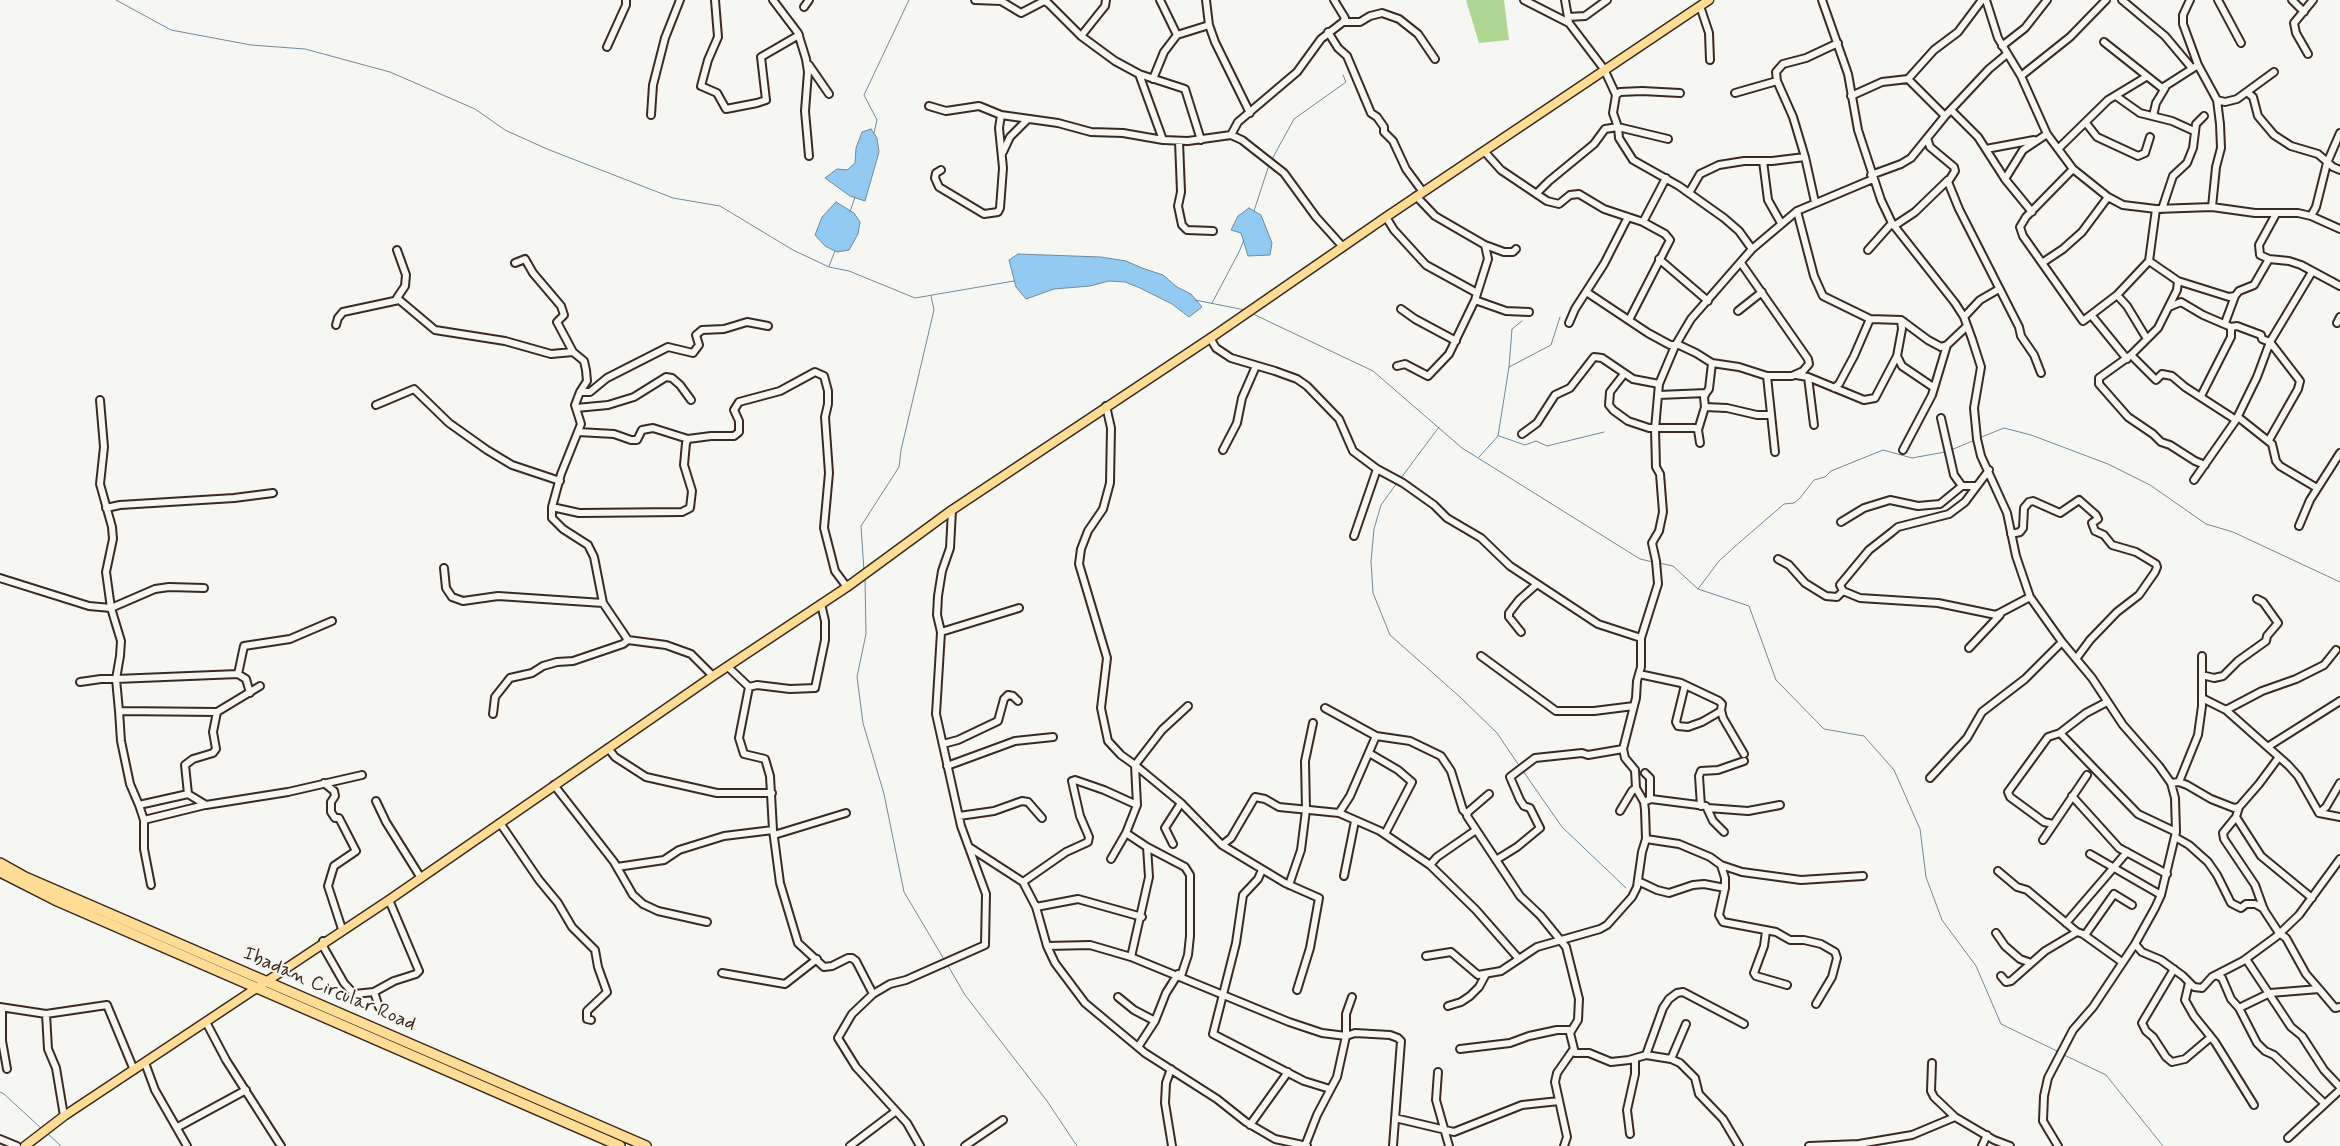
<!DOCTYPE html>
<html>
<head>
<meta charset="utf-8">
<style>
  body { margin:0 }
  canvas { display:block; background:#f6f6f2 }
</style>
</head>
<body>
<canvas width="2340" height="1146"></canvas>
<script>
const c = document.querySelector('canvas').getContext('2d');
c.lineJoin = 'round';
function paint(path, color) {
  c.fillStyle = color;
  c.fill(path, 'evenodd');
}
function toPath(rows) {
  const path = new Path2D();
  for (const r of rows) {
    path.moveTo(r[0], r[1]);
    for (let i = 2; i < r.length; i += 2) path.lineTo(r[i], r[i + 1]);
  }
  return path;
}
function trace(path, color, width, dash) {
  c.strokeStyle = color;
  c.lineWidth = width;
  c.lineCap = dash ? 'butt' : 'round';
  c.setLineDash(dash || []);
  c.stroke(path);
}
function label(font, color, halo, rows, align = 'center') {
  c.font = font + ' Mynerve,sans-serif';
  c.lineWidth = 4;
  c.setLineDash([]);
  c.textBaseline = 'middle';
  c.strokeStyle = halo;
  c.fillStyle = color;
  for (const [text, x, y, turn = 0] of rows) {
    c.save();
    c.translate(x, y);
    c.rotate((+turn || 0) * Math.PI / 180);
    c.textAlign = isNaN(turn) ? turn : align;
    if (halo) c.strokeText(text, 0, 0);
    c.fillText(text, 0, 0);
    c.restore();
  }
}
const green = toPath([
  [1466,0,1504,0,1509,40,1479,43]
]);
const water = toPath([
  [871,129,877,138,879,152,865,201,850,196,825,178,837,169,847,170,855,163,856,148,862,132,871,129],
  [836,202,854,213,860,222,858,234,849,250,837,252,825,246,815,235,822,217,836,202],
  [1249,208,1261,215,1272,243,1270,255,1248,256,1241,233,1231,230,1238,216,1249,208],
  [1018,254,1101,257,1126,261,1142,268,1163,275,1177,287,1191,294,1202,307,1189,317,1172,304,1140,288,1125,282,1109,281,1090,286,1054,289,1026,299,1016,287,1009,260,1018,254]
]);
const stream = toPath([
  [116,0,171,30,251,45,305,49,390,72,475,109,505,130,547,149,673,198,720,206,793,250,829,267,849,271,915,298,1014,281],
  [874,133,877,120,864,95,909,0],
  [1271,161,1294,119,1346,82,1343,75],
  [1254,211,1269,165],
  [850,212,855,197],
  [829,266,835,251],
  [1195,300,1245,310],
  [1212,303,1239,252,1244,240],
  [1253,314,1373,371,1462,448,1640,559,1653,562],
  [1509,367,1512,329,1522,321],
  [1499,436,1525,445,1536,441,1547,446,1604,432],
  [1979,438,2004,428,2031,435,2108,464,2150,485,2206,524,2233,532,2340,582],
  [1951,450,1975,440],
  [1479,457,1498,436,1509,367,1551,345,1560,317],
  [1401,478,1439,427],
  [1397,483,1381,505,1374,529,1371,561,1373,593,1390,635,1460,697,1497,733,1520,767],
  [1659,563,1673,566,1698,589,1749,606,1776,680,1824,729,1864,736,1894,770,1920,829,1926,877,1942,920,1976,966,2001,1024,2059,1052],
  [864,571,861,526,899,467,901,450,934,310,931,296],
  [865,577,866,634,857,677,863,723,884,794,904,892,945,961],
  [1698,589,1719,561,1740,542,1784,504,1794,503,1800,498,1814,480,1825,477,1831,471,1883,450,1912,458,1945,452],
  [1523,771,1562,827,1626,888],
  [947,964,965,995,1047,1101,1077,1146],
  [2062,1054,2106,1075,2163,1146],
  [0,1092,4,1094,42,1129],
  [47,1133,61,1146]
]);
const minor = toPath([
  [715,0,718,37,708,60,701,86,717,93,726,109,757,103,766,100,761,57,799,35],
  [773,0,798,33,806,59,808,72,805,111,809,156],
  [975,0,1001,1,1021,13,1044,1,1048,3,1081,36,1115,61,1139,74,1163,140,1188,141,1231,135,1242,140,1284,173,1316,217,1343,247],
  [1160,0,1177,35],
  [1206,0,1209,25,1215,42,1250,113],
  [1524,0,1569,23],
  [1565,0,1569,23,1604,69,1616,95,1613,113,1618,127,1619,138,1633,160,1679,186,1724,218,1739,231,1752,249],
  [1822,0,1848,74,1858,130,1881,200,1892,223,1955,303,1964,317,1972,339,1981,367,1974,408,1977,439,1981,456,2007,513,2016,556,2030,597,2062,642,2092,678,2123,725,2159,766,2171,783,2175,798,2176,832,2161,895,2155,908,2135,944,2093,1007,2073,1030,2048,1078,2044,1096,2043,1121,2058,1146],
  [1986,0,1998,38,2021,76,2047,134,2073,169,2108,197,2123,205,2156,209,2212,207,2255,213,2298,213,2311,216,2340,229],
  [2122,0,2165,36,2191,67],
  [2190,0,2183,15,2183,24,2198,65,2217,100,2220,124,2221,148,2216,167,2212,207],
  [2218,0,2241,43],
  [2292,0,2304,12],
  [1700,6,1709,33,1710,60],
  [804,7,809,0],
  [1568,17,1585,16,1607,0],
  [1343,22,1360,22,1370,16,1382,13,1399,19,1418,34,1435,59],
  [1328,32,1338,48,1347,56,1371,113,1377,117,1384,127,1384,132,1393,141,1406,169,1423,192],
  [1081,36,1105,6,1106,0],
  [2104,42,2162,88,2198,65],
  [2002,46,2025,28,2047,0],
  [607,47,626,5,626,0],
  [2308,54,2296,33,2294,23,2313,0],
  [809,65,829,94],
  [1139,74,1185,89,1201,140],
  [2021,76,2070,37,2106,0],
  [1153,79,1164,52,1177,35,1209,25],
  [1908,79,1945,116],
  [1735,93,1777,81],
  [2248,93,2253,97,2258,116,2274,135,2291,146,2318,154,2333,167,2340,170],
  [1616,95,1620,92,1642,91,1680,93],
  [1851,96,1882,82,1908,79,1934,50,1958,32,1982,0],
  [2116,96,2140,113,2172,121,2194,131],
  [2217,100,2225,102,2237,99,2274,72],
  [929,106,946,111,979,106,1001,115,1058,123,1091,132,1123,133,1163,140],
  [1951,110,1978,137,2005,179,2032,212],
  [651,115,653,85,665,38,680,0],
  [2153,116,2156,103,2165,88],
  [2086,123,2097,137,2138,156,2145,153,2150,137],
  [1231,135,1238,122,1297,72,1321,39,1343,22,1345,18,1334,0],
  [1927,138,1930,147,1954,167,1955,171,1948,182,1959,209,2019,327,2021,336,2034,355,2041,373],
  [1179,141,1181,192,1178,206,1182,225,1187,230,1213,231],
  [1986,149,2034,140],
  [2058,149,2108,100,2146,77],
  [1484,151,1501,170,1547,201,1559,204,1570,195,1579,194,1604,209,1643,222,1666,178],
  [1003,152,1010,137,1028,119],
  [1763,161,1768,200,1781,223],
  [2073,169,2026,217,2020,227,2023,236,2083,321,2117,295,2149,261,2156,209],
  [941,170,936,173,935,178,939,187,984,214,998,212,1000,208,1003,168,999,128,1001,115],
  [1871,175,1901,164,1911,158,1945,116,1989,69,2007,54],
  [2005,179,2023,150,2047,134],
  [1537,193,1549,181,1594,144,1605,129,1618,127,1668,139],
  [1689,193,1700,174,1719,165,1744,161,1772,161,1805,157],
  [1416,196,1435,216,1485,245,1504,252,1513,252,1516,249],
  [1815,202,1805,157,1793,117,1777,81,1776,72,1783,64,1806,58,1838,43],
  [2162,209,2173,176,2187,163,2193,148,2196,124,2204,116],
  [1797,211,1814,276,1823,296,1870,319],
  [2276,214,2259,245,2260,255,2269,259,2289,261,2301,265,2340,286],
  [2311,216,2316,207,2327,163,2340,133],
  [1386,217,1394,230,1426,265,1477,293],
  [1894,226,1915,212,1948,180],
  [397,250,406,275,405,286,397,298,435,330,505,341,551,354,573,352],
  [1868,250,1892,223],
  [1659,259,1708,301],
  [2149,261,2178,281,2229,297,2235,296],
  [515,263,525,259,533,273,561,306,564,315,557,322,573,352,584,361,586,370,587,381,580,392,575,405,581,424,561,474,552,507,552,518,563,529,588,545,594,557,603,603,628,640,666,645,691,654,713,676],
  [2042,263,2063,249,2082,232,2108,197],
  [2178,281,2177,290,2158,328,2131,355,2099,378,2099,384,2128,417,2153,434,2161,442,2170,445,2195,461,2205,465],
  [1588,293,1648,333,1670,345,1679,345,1696,353,1712,363,1739,367,1767,376,1792,376,1803,371,1809,364,1808,359,1741,263],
  [2117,295,2127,306,2147,339],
  [1475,300,1506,311,1529,312],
  [2169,307,2181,302,2203,315,2231,327,2231,337,2201,396],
  [1401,309,1415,319,1456,341],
  [1738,311,1762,292],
  [2092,316,2127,359],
  [1964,317,1980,300,1999,289],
  [1629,320,1670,240,1665,234,1643,222],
  [1569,323,1575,309,1604,264,1628,217],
  [2225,323,2235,296,2239,291,2254,285,2269,259],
  [2337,323,2340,317],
  [336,325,338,318,343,312,399,300],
  [2231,327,2237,326,2261,335,2262,339,2270,342,2300,381,2298,389,2269,440],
  [1210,338,1216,348,1231,358,1275,371,1297,379,1307,386,1339,419,1353,451,1377,469,1403,483,1434,505,1447,518,1481,538,1510,566,1598,624,1641,638],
  [2131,355,2156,380,2162,374,2172,376,2185,387,2236,420],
  [1897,356,1902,366,1933,387],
  [1397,366,1405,364,1428,376,1449,354,1475,300,1488,259,1485,245],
  [1624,374,1610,392,1609,405,1613,410,1628,421,1649,428,1695,428,1698,430,1700,443],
  [1796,375,1808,377,1864,400,1875,398,1897,356,1902,329,1901,320],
  [1767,376,1775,452],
  [1808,377,1814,425],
  [1834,388,1839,384,1854,356,1870,319,1901,320,1928,340,1941,347,1947,345,1966,327],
  [580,392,590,392,607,378,668,347,693,353,699,345,696,335,702,330,724,329,747,322,768,326],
  [1659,395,1706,393,1709,389,1712,363],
  [376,405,414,389,449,423,487,450,512,465,560,481],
  [1106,406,1111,428,1110,483,1103,509,1088,531,1081,549,1079,564,1107,658,1101,708,1108,741,1121,755,1135,765,1162,730,1188,706],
  [1705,407,1727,408,1757,415,1771,415],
  [576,408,608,405,634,397,666,377,672,378,680,385,691,400],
  [2238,417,2272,444,2276,461,2280,466,2317,488],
  [1941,418,1954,475,1962,486,1976,486],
  [1698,430,1705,407,1704,397,1706,393],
  [578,432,614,434,631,440,637,440,642,430,653,428,688,439],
  [1522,434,1537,423,1555,395,1570,388,1594,357,1602,358,1633,379,1659,384],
  [1223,450,1237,423,1242,398,1256,366],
  [1903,450,1932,395,1947,345],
  [1989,470,1965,502,1949,514,1898,527,1892,532,1869,550,1840,585,1843,591,1860,598,1938,603,1996,615,2030,597],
  [2194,480,2236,420,2257,377,2270,342,2312,272],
  [552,507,579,513,682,512,690,508,692,491,684,465,686,443,688,439,711,436,734,436,739,432,739,421,734,410,739,402,780,391,815,372,824,376,828,391,828,404,825,417,829,473,824,528,835,571,847,587],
  [106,508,120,505,234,498,273,493],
  [1841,522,1864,508,1890,500,1918,506,1940,504,1962,486],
  [2299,526,2310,500,2340,453],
  [2011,534,2020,532,2023,528,2024,508,2029,502,2033,501,2060,513,2079,500,2096,515,2098,519,2092,523,2095,531,2104,535,2112,545,2136,552,2156,564,2157,567,2155,572,2139,595,2117,612,2090,640,2076,659],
  [1354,536,1377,469],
  [1778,559,1789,565,1805,583,1826,596,1837,597,1843,591],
  [444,568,446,588,452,597,463,601,498,596,603,603],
  [0,578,89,606,111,608,155,589,169,587,204,588],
  [941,632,1019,608],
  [1521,632,1509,617,1509,613,1519,600,1537,584],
  [1969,648,2000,615],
  [1481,656,1556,711,1594,711,1634,706],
  [728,667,749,687,739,738,744,754,765,759,770,776,773,830,780,883,798,943,824,967,832,966,848,958,852,958,856,961,873,994,852,1014,838,1038,856,1067,907,1123,920,1146],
  [238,674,244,646,290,639,332,621],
  [1639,674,1681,683,1719,701,1722,704,1721,710,1723,718,1744,754],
  [2202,675,2214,678,2223,676,2238,661,2266,641,2267,636,2278,623,2263,602,2257,599],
  [80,682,101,679,116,679,120,656,121,641,111,608,106,572,113,539,112,527,100,484,104,447,100,400],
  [1685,685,1676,722,1678,726,1688,727,1702,722,1721,711],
  [749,687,757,685,790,689,815,688,825,640,825,621,821,604],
  [2202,698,2226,710,2288,765,2298,776,2319,813],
  [1325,708,1376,736,1410,741,1441,756,1451,771,1463,810,1467,814],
  [2226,710,2262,691,2296,679,2324,665,2336,650],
  [119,711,116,679,238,674,246,679,250,693],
  [493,714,495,697,510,678,532,673,543,666,557,662,573,661,623,644,628,640],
  [2060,733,2138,814,2176,832],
  [943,744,958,740,998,721,1004,699,1008,695,1013,696,1018,701],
  [2269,746,2340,701],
  [608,748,615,757,646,777,717,793,772,793],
  [1369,753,1398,770,1412,782,1385,834],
  [1135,765,1181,803,1222,845,1285,883,1319,898,1310,948,1297,990],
  [947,766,1015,741,1053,737],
  [1645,773,1650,778,1650,799],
  [1930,778,1967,738,1982,712,2025,679,2062,642],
  [2179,782,2198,735,2202,706,2202,656],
  [324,783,334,791,335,796,331,802,331,812,335,818,339,818,356,851,334,866,328,886,342,929],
  [2171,783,2179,782,2187,785,2211,799,2234,808,2239,807,2259,784,2279,757],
  [554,785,614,862,633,895,643,904,658,911,707,922],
  [188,794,185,765,193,759,213,753,216,749,213,732,217,712],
  [1489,794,1468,812,1467,816,1520,896,1540,915,1566,947,1579,999,1578,1020,1570,1033,1575,1053,1589,1053,1611,1062,1629,1060,1646,1055,1671,1059,1686,1024],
  [2072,796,2119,848,2167,874],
  [376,801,386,822,421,878],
  [1644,802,1651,799,1706,806,1713,821,1724,832],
  [139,805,188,794,206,805,288,792,362,775],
  [1701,806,1699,776,1701,771,1718,770,1744,761],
  [2239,807,2236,817,2223,833,2224,839,2255,885,2264,910,2279,933,2286,938,2306,974,2319,989],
  [1708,808,1748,811,1780,805],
  [1620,811,1632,791,1636,788],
  [1339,813,1350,796,1376,736],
  [2319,813,2326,807,2340,783],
  [2319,813,2340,817],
  [959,816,994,811,1022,801,1028,802,1042,818],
  [2236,817,2261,856,2312,898],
  [144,820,205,805],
  [500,823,539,880,558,903,572,927,595,950,598,967,607,992,587,1011,587,1019,591,1020],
  [2053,824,2044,822,2010,797,2008,792,2048,737,2060,733,2086,713,2107,702],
  [774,835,846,813],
  [2175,837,2189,845,2208,862,2217,875,2231,903,2241,908,2246,904,2255,904,2264,909],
  [1646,839,1679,844,1710,857,1721,865],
  [2043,840,2087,775],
  [1173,844,1165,828,1181,803],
  [1222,845,1231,838,1255,797,1265,799,1279,807,1339,813,1380,831,1430,865,1476,910,1519,959],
  [969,847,1023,882,1036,907,1047,946,1055,963,1085,1003,1145,1053,1217,1099,1246,1122,1275,1139,1307,1146],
  [1147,847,1185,867,1190,875,1190,936,1188,955,1181,976],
  [2090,854,2161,895],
  [1111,859,1126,833],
  [1496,860,1517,847,1540,828,1530,808,1524,806,1520,800,1510,777,1535,758,1582,753,1588,755,1623,749],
  [1430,865,1437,857,1476,830],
  [617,867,664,860,679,850,724,836,773,830],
  [1262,870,1258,879,1243,895,1236,943,1213,1034,1304,1081,1330,1089],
  [1998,871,2017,887,2027,890,2077,932],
  [1344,876,1355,821],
  [1638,881,1657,890,1669,893,1693,885,1704,884,1725,888,1725,878,1721,865,1742,872,1801,880,1863,876],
  [1023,882,1066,852,1088,842,1089,837,1080,816,1072,781,1075,780,1104,790,1137,805],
  [151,885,144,849,144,820,139,805,130,784,121,741,119,711,217,712,260,686],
  [1289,885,1301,850,1306,810,1305,761,1313,723],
  [1725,888,1719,915,1723,922,1776,932,1790,940,1804,940,1821,944,1835,952,1837,958,1832,977,1816,1004],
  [1036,907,1078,899,1142,917],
  [2066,923,2127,852],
  [1766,931,1764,946,1754,973,1756,976,1787,985],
  [1996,933,2005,946,2020,959,2031,963],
  [2085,935,2114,894,2132,905],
  [323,941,324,948,344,983,354,994,374,992],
  [2135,944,2142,952,2161,960,2183,976,2194,987,2202,988,2212,977,2243,961,2277,936,2299,915,2340,859],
  [1047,946,1090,945,1131,957,1289,1022,1322,1033,1346,1036,1337,1077,1317,1115,1305,1146],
  [1426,956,1451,952,1478,975,1501,971,1537,947,1600,929,1607,925,1632,897,1637,887,1642,852,1646,839,1645,810,1644,802,1636,788,1635,770,1625,758,1623,749,1636,698,1637,681,1641,667,1641,638,1658,584,1656,561,1652,543,1659,531,1663,512,1660,474,1656,467,1655,429,1659,384,1675,346,1691,319,1752,249,1797,211,1873,179],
  [1131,957,1149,877,1147,847,1126,833,1137,805,1135,765],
  [2246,959,2291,1027,2302,1036,2324,1070,2340,1087],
  [2174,969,2142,1023,2146,1031,2153,1037,2166,1057,2172,1062,2185,1059,2211,1037],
  [722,973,785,984,817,959],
  [2216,975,2222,978,2231,999,2239,1008,2270,993,2319,989,2335,1008,2340,1007],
  [2001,976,2006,982,2011,981,2045,951,2077,932,2083,934,2122,962],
  [2189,983,2185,1000,2194,1016,2215,1042,2254,1105],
  [873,994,890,984,906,980,985,945,986,894,961,826,936,714,941,632,937,615,938,596,942,571,950,548,952,510],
  [1118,997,1134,1010,1155,1021],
  [1352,997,1346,1014,1346,1036,1355,1033,1390,1035,1398,1038,1401,1041,1393,1146],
  [1448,1006,1461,1002,1470,996,1479,987,1486,974],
  [0,1007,46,1014,107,1005,134,1070],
  [379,1007,374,992,394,981,416,974,419,971,389,900],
  [2,1008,2,1041,7,1069],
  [2239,1008,2257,1043,2265,1051,2274,1055,2325,1104],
  [46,1014,48,1049,56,1068,64,1116],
  [206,1022,226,1060,281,1146],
  [1138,1047,1155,1021,1166,993,1178,974],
  [1460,1049,1510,1043,1529,1036,1557,1030,1571,1030],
  [1646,1055,1663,1008,1669,999,1677,993,1683,992,1744,1024],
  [1671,1059,1680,1063,1695,1078,1699,1094,1723,1119,1739,1146],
  [145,1063,155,1090,187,1146],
  [1932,1063,1931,1091,1934,1097,1955,1117,1994,1140,2010,1146],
  [1171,1069,1166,1083,1165,1103,1172,1146],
  [1438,1072,1436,1100,1449,1146],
  [1395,1118,1454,1132,1522,1105,1559,1101],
  [1250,1125,1288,1072],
  [178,1127,246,1090],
  [1630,1134,1627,1110,1635,1074,1635,1059],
  [2288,1138,2340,1090],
  [0,1139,17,1146],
  [850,1146,896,1111],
  [965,1146,1003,1120],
  [1564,1146,1567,1137,1555,1082,1557,1073,1573,1050],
  [1809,1146,1859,1144,1912,1135,1955,1117],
  [1982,1146,1987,1135]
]);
const major = toPath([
  [25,1146,64,1116,389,900,713,676,847,587,952,510,1215,335,1386,217,1709,0]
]);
const highway = toPath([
  [0,863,25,877,646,1146],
  [0,872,55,900,620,1146]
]);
const streetNames = [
  ["Ibadan Circular Road",329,990,23]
];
paint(green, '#afd693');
paint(water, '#92caf1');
trace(water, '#6f8a9d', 1);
trace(stream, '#6f8a9d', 1);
trace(minor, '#3b2a1e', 10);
trace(major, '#3b2a1e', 11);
trace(highway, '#3b2a1e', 12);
trace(minor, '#f6f6f2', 6);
trace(major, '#ffdd96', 8);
trace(highway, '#ffdd96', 9);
label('20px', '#3b2a1e', '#f6f6f2', streetNames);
</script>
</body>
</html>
